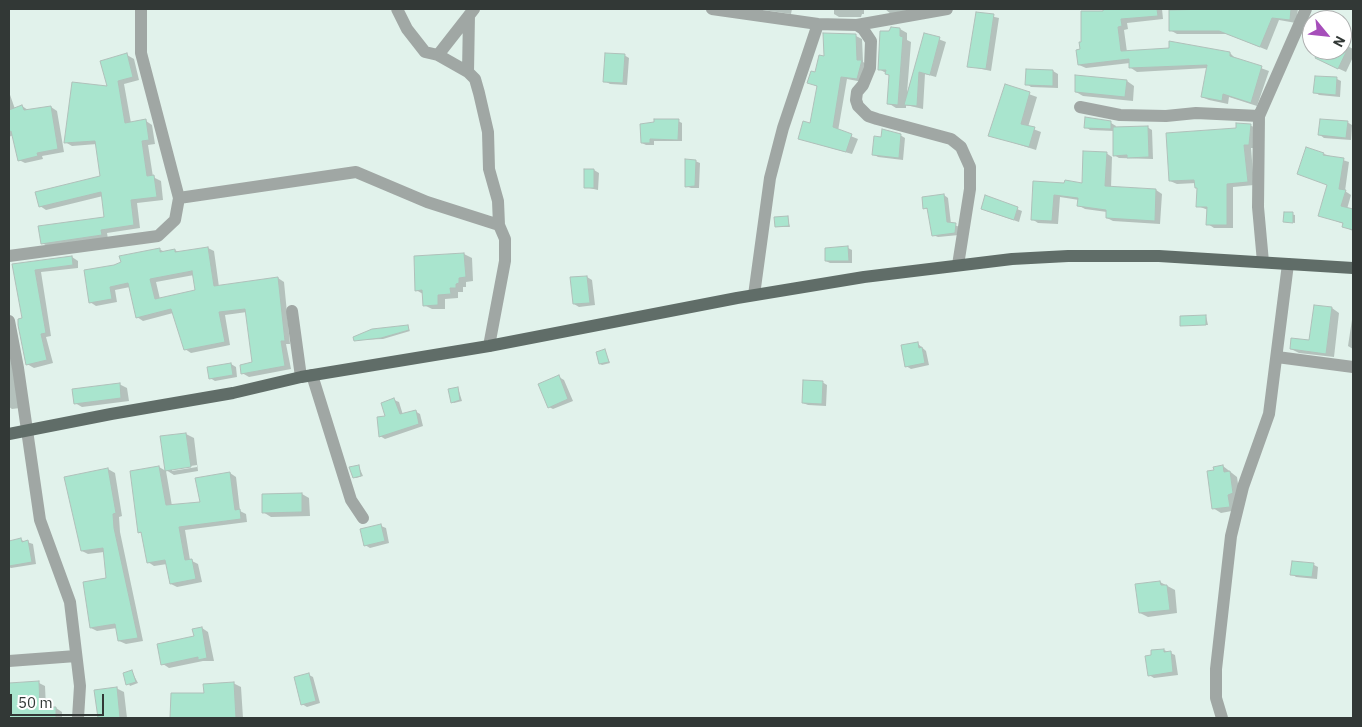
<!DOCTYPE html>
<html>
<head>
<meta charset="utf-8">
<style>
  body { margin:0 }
  #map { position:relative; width:1362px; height:727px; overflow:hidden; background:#e1f2eb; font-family:"IBM Plex Sans",sans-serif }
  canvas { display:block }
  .frame { position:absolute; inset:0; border:10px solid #323836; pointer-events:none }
  .north { position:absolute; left:1302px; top:10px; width:50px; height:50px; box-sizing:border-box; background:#fff; border:1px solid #adafaf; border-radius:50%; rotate:118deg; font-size:14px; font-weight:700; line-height:20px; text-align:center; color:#323836 }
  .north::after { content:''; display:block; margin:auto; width:18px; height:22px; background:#a64eba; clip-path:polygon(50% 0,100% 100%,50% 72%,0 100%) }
  .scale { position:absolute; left:10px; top:694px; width:94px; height:22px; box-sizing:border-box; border:2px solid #323836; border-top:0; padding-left:6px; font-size:15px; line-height:18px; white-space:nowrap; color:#323836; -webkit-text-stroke:4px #fff; paint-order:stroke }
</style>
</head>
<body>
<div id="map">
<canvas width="1362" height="727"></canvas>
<div class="frame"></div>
<div class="north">N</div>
<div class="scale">50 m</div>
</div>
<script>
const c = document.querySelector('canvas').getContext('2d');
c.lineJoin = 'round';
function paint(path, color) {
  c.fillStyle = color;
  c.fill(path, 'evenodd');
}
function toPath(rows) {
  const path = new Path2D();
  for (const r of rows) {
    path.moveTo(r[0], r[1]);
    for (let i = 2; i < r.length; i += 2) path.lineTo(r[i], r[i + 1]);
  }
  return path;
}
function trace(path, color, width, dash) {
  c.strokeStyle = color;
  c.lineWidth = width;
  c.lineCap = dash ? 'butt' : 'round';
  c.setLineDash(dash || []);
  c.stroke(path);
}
const shadow = toPath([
  [756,9,792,9,791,14],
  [834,9,864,9,864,14,862,14,861,17,839,17,834,14],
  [885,9,924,9,892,15],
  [1104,9,1162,9,1163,19,1127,23,1128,29,1124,30,1127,52,1230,53,1236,59,1269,71,1257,106,1229,97,1228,104,1209,100,1202,97,1207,68,1137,72,1131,68,1130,63,1086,68,1079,65,1081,50,1104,12],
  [1216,9,1298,9,1296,23,1279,20,1267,50,1227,34,1177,34,1170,30,1215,11],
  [977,13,999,18,991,71,968,66],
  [900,29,907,33,907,40,911,42,907,93,925,34,946,42,936,77,925,74,923,109,906,105,906,108,896,108,888,103,891,76,879,69,890,32],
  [825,34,856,36,862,39,863,62,868,65,863,82,847,79,838,131,858,139,852,154,799,139,811,124,818,87,808,82,816,74,825,58],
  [1342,43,1353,49,1353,57,1346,72,1324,62,1319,54,1313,51,1342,50],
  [127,55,134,59,139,80,124,84,131,123,146,121,152,125,155,144,148,145,153,177,161,181,163,200,137,203,140,228,107,233,108,239,49,247,42,243,105,218,103,196,46,210,40,206,101,177,97,144,72,146,65,142,109,88],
  [624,55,629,58,627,85,610,84,605,81],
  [1053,71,1058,74,1058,88,1031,87,1027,84],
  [1337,79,1341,81,1340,97,1319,95,1315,92],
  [1127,81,1134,86,1133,101,1083,96,1076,92],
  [1006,86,1037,97,1028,127,1041,132,1036,150,989,135],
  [9,92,15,109,22,106,28,110,51,107,57,111,64,152,42,156,43,159,25,163,19,160,13,135,9,137],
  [678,121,682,123,682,141,654,141,654,145,646,145,642,143,655,123],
  [1347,122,1352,125,1351,140,1324,138,1320,135],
  [1111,123,1116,126,1115,129,1147,127,1152,130,1153,159,1119,158,1114,155,1114,131,1090,130,1086,127],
  [1250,125,1257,129,1256,148,1251,148,1254,185,1233,187,1233,228,1214,228,1208,224,1208,210,1198,206,1198,188,1196,183,1177,184,1170,181,1237,129],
  [900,135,905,138,903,160,878,157,873,154,883,138],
  [1106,153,1112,157,1111,188,1156,190,1162,194,1160,224,1113,221,1107,218,1107,212,1085,209,1078,205,1079,200,1060,197,1058,224,1038,223,1032,219,1034,183,1083,184],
  [1324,154,1349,162,1345,191,1351,195,1347,209,1353,210,1353,231,1343,226,1344,224,1319,215,1328,185,1298,174],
  [695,161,700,163,699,188,691,188,686,186],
  [594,170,599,173,598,190,585,187],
  [944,195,948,198,951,224,960,227,959,235,938,237,933,235,929,210,925,208],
  [986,197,1022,211,1019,222,987,211],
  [1285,213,1295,215,1295,223,1285,221],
  [787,217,790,227,776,227],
  [208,248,214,251,219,287,278,278,284,282,290,344,286,344,291,369,249,377,242,373,254,363,247,312,225,315,230,345,191,353,185,349,173,313,143,321,137,317,130,287,115,290,117,302,96,306,90,302,114,266,159,249,165,252,175,250,178,252],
  [194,275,196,291,160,299,156,282],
  [848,248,852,250,852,263,830,263,826,261],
  [464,254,472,258,473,281,466,282,466,287,463,287,463,292,458,292,458,298,445,299,445,309,432,309,424,305,423,294,416,290,415,257],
  [72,257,78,261,78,268,41,272,51,336,46,337,53,363,34,368,27,364,23,319,14,265],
  [587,277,592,280,595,305,579,307,574,304],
  [1315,306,1332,308,1339,313,1334,357,1299,353,1291,349,1310,341],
  [1353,313,1353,349,1348,346],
  [1206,316,1208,325,1182,325],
  [407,326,410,331,383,339,355,340],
  [917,343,926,351,929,365,911,369,906,366],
  [9,344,20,408,12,409,9,407],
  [605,351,610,363,602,365,600,364],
  [231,364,236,367,237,377,215,381,210,378],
  [559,377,564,380,573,401,553,409,549,407],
  [822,382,827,385,826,406,808,405,803,403],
  [119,384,127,388,129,401,82,407,75,403],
  [458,388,462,401,454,403,452,402],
  [394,400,399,402,403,415,415,411,420,414,423,426,385,439,380,436],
  [186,434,194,438,198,471,174,475,166,470],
  [197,465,197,467,172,471,172,469],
  [1223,466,1237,477,1240,497,1237,510,1221,513,1213,508,1215,471],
  [159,467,166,471,172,506,201,503,230,473,236,477,240,511,246,514,247,522,185,530,190,560,198,564,202,582,177,587,171,584,167,564,154,566,148,562,143,534,139,532,131,472],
  [359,467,363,476,356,478,354,477],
  [108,469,115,473,122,516,119,517,120,532,143,641,126,644,119,641,117,628,97,631,91,628,107,579,104,552,88,554,82,551,66,478],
  [302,494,309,498,310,516,271,517,263,512],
  [381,526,386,528,389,543,370,548,365,545],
  [21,540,33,544,36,564,11,568,9,567,9,542],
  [1314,565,1318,567,1317,579,1296,577,1292,574],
  [1160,582,1175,590,1177,613,1148,617,1140,613],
  [202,628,208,632,214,661,203,661,169,668,163,664,195,637],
  [1164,650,1175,655,1178,675,1154,678,1149,675],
  [132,672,138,683,130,686,124,674],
  [309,675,313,677,320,703,307,707,302,704],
  [9,683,39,683,45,686,46,708,56,708,62,712,62,718,9,718],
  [233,683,241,687,243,718,171,718,172,694,205,695],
  [116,688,124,692,127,718,99,718,96,691]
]);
const building = toPath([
  [1103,9,1157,9,1158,16,1121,19,1122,26,1118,27,1121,51,1169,48,1169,41,1230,52,1230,56,1262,66,1251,103,1223,94,1222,101,1201,97,1207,65,1129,68,1129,59,1078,65,1076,50,1080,49,1079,42,1081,42,1081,11,1103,11,1103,9],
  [1211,9,1291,9,1290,20,1272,18,1260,47,1219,31,1169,31,1169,10,1211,9],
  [976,12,994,14,986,69,967,67,976,12],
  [891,27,900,28,900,36,903,37,898,105,887,104,889,75,885,74,886,70,878,70,880,31,889,31,891,27],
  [823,33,856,34,857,60,862,60,857,79,841,77,833,127,852,134,846,152,798,139,803,121,810,123,817,86,807,83,811,71,815,72,819,55,824,56,823,33],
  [924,33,940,37,930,75,919,72,917,106,904,105,924,33],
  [1319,50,1347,50,1338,69,1315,58,1319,50],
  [127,53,133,77,118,81,125,123,146,119,149,140,142,141,147,176,154,175,157,197,131,200,134,225,101,230,102,235,41,244,38,226,104,217,101,192,39,207,35,192,100,176,95,141,64,143,72,82,107,86,100,61,127,53],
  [605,53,625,54,623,83,603,82,605,53],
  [1026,69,1053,70,1053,86,1025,85,1026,69],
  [1075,75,1127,80,1125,97,1075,92,1075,75],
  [1315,76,1337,77,1336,95,1313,93,1315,76],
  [1005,84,1030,92,1021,124,1035,127,1029,147,988,136,1005,84],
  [22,105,24,110,51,106,58,149,37,153,38,156,18,161,11,131,9,132,9,110,22,105],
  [1085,117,1111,121,1111,129,1084,128,1085,117],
  [654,119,679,119,678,140,650,139,650,143,641,143,640,124,654,122,654,119],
  [1320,119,1348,121,1346,138,1318,135,1320,119],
  [1236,123,1251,124,1249,145,1244,145,1248,182,1227,184,1227,225,1206,225,1207,207,1196,207,1197,188,1195,188,1194,180,1169,181,1166,133,1236,128,1236,123],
  [1148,126,1149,157,1127,158,1127,155,1113,156,1113,127,1148,126],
  [882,129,901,134,899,158,872,155,874,136,881,137,882,129],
  [1306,147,1324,153,1323,155,1344,158,1339,189,1346,190,1341,206,1353,209,1353,230,1342,227,1343,223,1318,216,1327,185,1297,174,1306,147],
  [1083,151,1107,152,1105,186,1156,189,1155,221,1106,218,1106,210,1077,206,1078,198,1054,195,1052,221,1031,220,1033,181,1064,183,1065,180,1082,183,1083,151],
  [685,159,696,160,695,186,685,187,685,159],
  [584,169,594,169,594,188,584,188,584,169],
  [944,194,947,222,956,223,955,233,932,236,927,208,923,209,922,197,944,194],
  [985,195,1018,207,1014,220,981,209,985,195],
  [1284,212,1293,212,1293,223,1283,222,1284,212],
  [788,216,789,226,775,227,774,217,788,216],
  [848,246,849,261,825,261,825,248,848,246],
  [208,247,214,286,278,277,285,341,281,341,285,366,241,374,240,365,252,362,245,309,219,312,225,342,184,350,171,309,136,318,128,283,110,287,112,299,89,303,84,270,114,265,121,262,119,256,160,248,160,252,175,249,175,252,208,247],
  [192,271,195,290,155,299,150,279,192,271],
  [464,253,466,277,459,278,459,283,456,284,456,288,450,288,451,294,438,295,438,305,423,306,422,290,415,291,414,256,464,253],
  [72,256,73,265,35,270,46,333,41,334,47,360,26,365,18,325,18,319,22,318,12,264,72,256],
  [587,276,590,303,573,304,570,277,587,276],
  [1314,305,1332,307,1326,354,1290,349,1291,338,1309,340,1314,305],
  [1206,315,1206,325,1180,326,1180,316,1206,315],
  [408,325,409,330,381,338,354,341,353,337,372,329,408,325],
  [918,342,919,348,922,347,925,363,905,367,901,345,918,342],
  [605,349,609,362,599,364,596,352,605,349],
  [231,363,233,375,209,379,207,367,231,363],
  [559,375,568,399,548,408,538,384,559,375],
  [803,380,823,381,822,404,802,403,803,380],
  [120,383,121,398,74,404,72,389,120,383],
  [458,387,460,400,451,403,448,389,458,387],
  [394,398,400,414,416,410,419,424,379,437,377,417,385,416,381,403,394,398],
  [186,433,191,467,165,471,160,436,186,433],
  [359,465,361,476,353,478,349,467,359,465],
  [1223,465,1224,472,1230,471,1233,493,1228,495,1230,507,1212,509,1207,471,1214,470,1213,467,1223,465],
  [159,466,166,505,200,502,195,478,230,472,235,510,240,509,241,519,179,527,185,560,192,559,196,579,170,584,165,560,147,563,141,532,138,533,130,471,159,466],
  [108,468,116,513,113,514,114,528,138,638,118,641,115,624,90,628,83,582,106,578,103,548,81,551,64,477,108,468],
  [302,493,302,512,262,513,262,494,302,493],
  [381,524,385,541,364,546,360,529,381,524],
  [21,538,22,542,28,540,32,562,9,566,9,541,21,538],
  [1292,561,1314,563,1312,577,1290,575,1292,561],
  [1160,581,1161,585,1167,585,1170,610,1139,613,1135,584,1160,581],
  [202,627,207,658,198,660,198,657,161,665,157,644,194,636,192,629,202,627],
  [1164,649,1164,652,1171,651,1173,672,1148,676,1145,656,1151,655,1151,650,1164,649],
  [132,670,136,682,126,685,123,673,132,670],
  [309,673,316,701,301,705,294,677,309,673],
  [39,681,40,707,56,707,56,718,9,718,9,683,39,681],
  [234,682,236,718,170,718,171,693,204,693,203,684,234,682],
  [117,687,120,718,98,718,94,690,117,687]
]);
const minor = toPath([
  [397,9,407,29,425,52,438,55,468,72,475,79,479,93,488,132,489,169,498,201,499,225,505,239,505,261,489,346],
  [712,9,818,24,857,25,863,29,871,41,870,68,863,85,857,92,856,100,858,106,868,116,877,119,951,139,961,147,970,167,970,189,958,265],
  [857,25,947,9],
  [438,55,474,9],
  [468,72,469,15],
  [1080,107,1120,115,1166,116,1196,113,1259,116],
  [179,198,356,172,427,202,499,225],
  [9,256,158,236,175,220,179,198,141,53,141,9],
  [1263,262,1258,207,1259,116,1306,9],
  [754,295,770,178,783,128,818,24],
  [292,311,301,377],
  [9,321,18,368,40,520,70,602,80,686,78,718],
  [1277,357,1353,367],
  [312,375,351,500,363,518],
  [9,661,76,656],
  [1222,718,1216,698,1216,669,1231,536,1243,487,1269,414,1288,264]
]);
const major = toPath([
  [9,434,111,414,233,393,301,377,489,346,737,298,864,277,1012,259,1068,256,1159,256,1353,268]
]);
paint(shadow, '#0003');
paint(building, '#a9e5ce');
trace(building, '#b0c0ba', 1);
trace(minor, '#a0a7a4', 12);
trace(major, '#606d68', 12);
</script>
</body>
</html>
